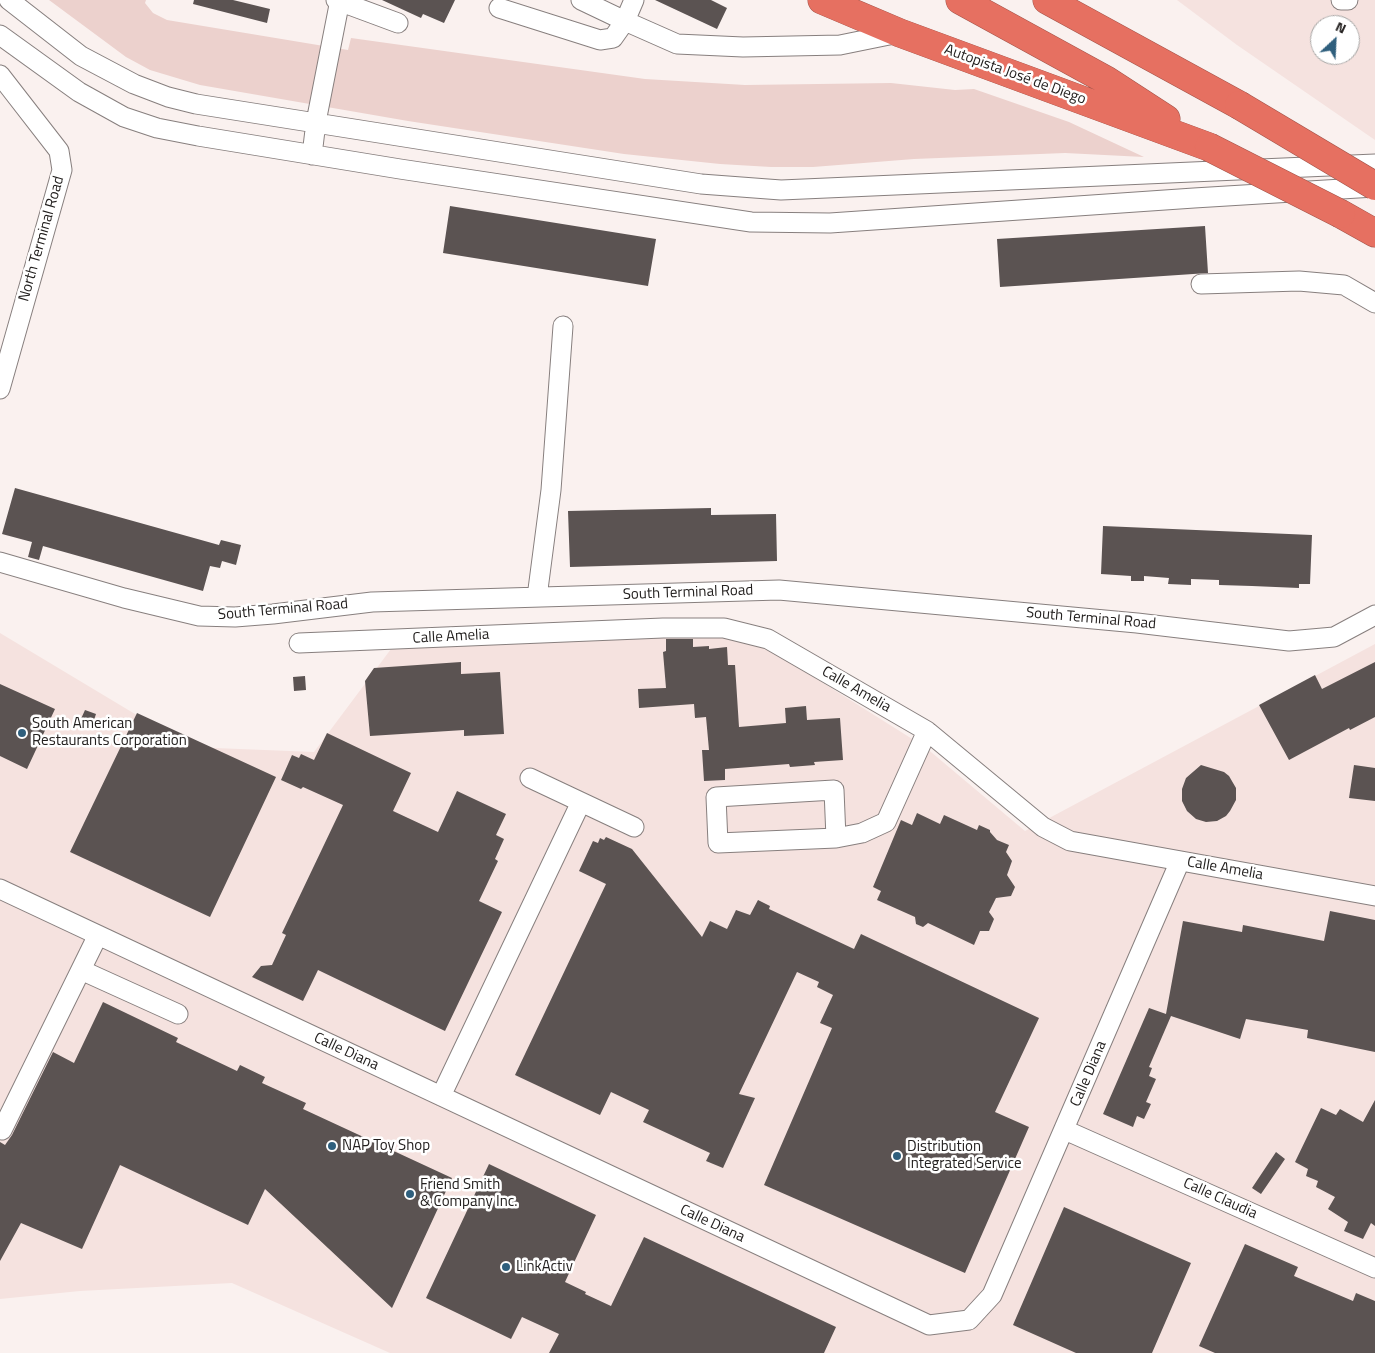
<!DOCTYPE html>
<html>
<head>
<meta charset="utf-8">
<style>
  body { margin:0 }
  #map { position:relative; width:1375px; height:1353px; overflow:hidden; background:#faf1ef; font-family:"Titillium Web",sans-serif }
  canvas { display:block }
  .north { position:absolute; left:1310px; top:15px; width:50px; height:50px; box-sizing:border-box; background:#fff; border:1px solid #a7a6a5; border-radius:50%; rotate:25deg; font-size:14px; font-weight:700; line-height:20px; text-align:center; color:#23201f }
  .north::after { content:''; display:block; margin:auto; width:18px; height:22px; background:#2f5f7d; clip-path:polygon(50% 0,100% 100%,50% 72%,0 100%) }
</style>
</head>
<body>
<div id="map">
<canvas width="1375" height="1353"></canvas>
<div class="north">N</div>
</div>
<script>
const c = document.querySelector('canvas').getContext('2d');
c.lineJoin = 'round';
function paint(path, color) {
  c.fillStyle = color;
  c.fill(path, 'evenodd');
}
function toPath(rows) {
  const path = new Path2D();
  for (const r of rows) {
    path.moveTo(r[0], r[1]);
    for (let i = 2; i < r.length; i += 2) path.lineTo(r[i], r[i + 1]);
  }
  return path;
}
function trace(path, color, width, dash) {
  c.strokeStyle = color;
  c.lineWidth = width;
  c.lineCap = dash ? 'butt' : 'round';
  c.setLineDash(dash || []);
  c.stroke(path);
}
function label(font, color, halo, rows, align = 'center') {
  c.font = font + ' "Titillium Web",sans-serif';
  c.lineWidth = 5;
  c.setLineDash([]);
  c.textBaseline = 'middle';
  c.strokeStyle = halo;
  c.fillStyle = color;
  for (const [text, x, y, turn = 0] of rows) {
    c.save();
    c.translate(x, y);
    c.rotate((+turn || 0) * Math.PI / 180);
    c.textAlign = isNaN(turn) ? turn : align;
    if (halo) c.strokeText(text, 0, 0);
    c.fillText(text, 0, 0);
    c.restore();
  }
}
const built = toPath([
  [1177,0,1375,0,1375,140,1237,45],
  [1320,25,1350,25,1350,55,1320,55],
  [698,632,761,644,925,747,1025,831,1375,644,1375,1353,390,1353,232,1283,80,1291,0,1299,0,633,190,747,314,752,394,645]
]);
const green = toPath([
  [49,0,146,0,145,3,153,13,167,20,348,50,351,38,645,79,745,85,891,83,955,90,974,89,1069,122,1144,157,1065,153,914,159,813,167,771,167,720,164,624,154,408,121,200,85,150,70,126,57]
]);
const building = toPath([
  [194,0,233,0,270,9,267,23,193,4],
  [382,0,455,0,444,23,423,14,421,18],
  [655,0,711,0,727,8,717,29],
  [450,206,656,239,648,286,443,253],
  [1205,226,1208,273,1000,287,997,239],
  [15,488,219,545,221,540,241,545,236,565,222,561,220,568,210,566,203,591,43,546,39,560,28,557,32,542,2,534],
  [711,508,711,515,776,514,777,561,570,567,568,511],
  [1103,526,1312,535,1310,584,1299,584,1299,588,1252,586,1219,585,1219,580,1191,579,1191,585,1168,584,1169,578,1144,576,1144,581,1131,581,1131,576,1101,574],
  [666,639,693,639,693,647,709,646,709,649,727,647,728,665,735,665,739,727,786,723,785,708,806,706,807,720,840,718,843,760,814,762,815,765,790,767,789,764,725,769,725,780,704,781,702,750,709,750,706,717,695,718,694,704,639,708,638,689,666,688,663,652,666,651],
  [461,662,461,674,500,672,504,734,464,736,464,730,370,736,365,681,374,668],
  [1375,662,1375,717,1350,730,1349,728,1289,760,1259,705,1315,675,1322,689],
  [305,676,306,690,294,691,293,677],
  [0,684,55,709,27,769,0,756],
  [85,710,96,714,92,726,80,721],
  [137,713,276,777,210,917,70,852],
  [327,733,411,773,393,811,438,832,457,791,506,814,496,835,504,839,495,859,498,861,479,901,502,912,445,1031,318,970,303,1001,252,977,261,966,272,965,286,935,282,933,343,805,303,787,301,789,281,780,292,755,299,758,301,754,314,760],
  [1201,765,1224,772,1229,776,1236,788,1236,800,1230,811,1226,816,1217,821,1206,822,1196,819,1187,811,1182,801,1182,789,1186,778],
  [1354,765,1375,768,1375,801,1349,798],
  [917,813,940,824,944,815,977,830,979,825,990,830,990,832,997,840,1009,845,1006,852,1012,861,1007,875,1015,887,1011,896,996,898,989,912,994,919,989,931,980,931,974,945,928,923,923,927,916,924,915,917,877,900,881,891,873,887,901,820,912,825],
  [606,837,632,849,702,937,710,921,727,929,736,910,750,915,758,900,770,906,769,909,854,949,861,934,1039,1018,995,1112,1029,1127,965,1273,764,1185,832,1028,820,1023,833,995,817,987,819,982,797,972,739,1094,755,1098,723,1168,706,1161,710,1153,643,1122,649,1110,611,1092,600,1115,515,1075,606,884,579,871,593,841,598,843,600,838,604,840],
  [1330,911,1375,920,1375,1052,1307,1038,1308,1030,1246,1019,1240,1039,1171,1016,1149,1067,1152,1068,1149,1076,1156,1079,1146,1102,1151,1104,1144,1119,1137,1116,1133,1127,1103,1114,1149,1008,1166,1014,1183,921,1242,932,1243,925,1324,941],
  [103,1002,178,1038,176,1042,237,1071,240,1065,265,1077,262,1083,306,1103,303,1109,452,1178,392,1308,265,1189,248,1225,120,1165,82,1249,21,1223,0,1261,0,1142,5,1145,12,1135,53,1052,74,1063],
  [1375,1100,1375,1226,1371,1223,1363,1239,1344,1231,1348,1222,1328,1209,1335,1197,1316,1187,1318,1181,1306,1176,1308,1169,1295,1162,1321,1108,1336,1115,1340,1109,1363,1122],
  [1276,1152,1285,1159,1261,1194,1252,1188],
  [489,1164,596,1215,565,1282,586,1292,585,1294,611,1306,644,1237,836,1327,824,1353,549,1353,559,1334,522,1317,511,1339,426,1298],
  [1064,1207,1191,1263,1152,1353,1076,1353,1013,1325],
  [1245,1244,1298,1267,1294,1276,1353,1301,1356,1293,1375,1301,1375,1353,1215,1353,1199,1346]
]);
const minor = toPath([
  [9,0,81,56,134,84,168,97,196,104,701,184,781,190,1375,164],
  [336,0,398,23],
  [634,0,625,21,677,44,743,47,840,45,899,33],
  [1341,0,1348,0],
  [499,8,600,40,613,38,625,21,581,0],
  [0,35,79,92,124,117,157,128,198,136,400,169,751,222,830,223,1194,198,1375,187],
  [0,75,59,151,62,170,0,389],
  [312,155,316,122,340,0],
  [1201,284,1299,281,1344,285,1375,303],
  [0,562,124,598,199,616,235,617,273,614,372,602,779,590,1137,623,1289,641,1334,637,1375,615],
  [537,597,551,490,563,326],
  [299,643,663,628,724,628,768,639,927,731,1043,827,1070,841,1375,896],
  [530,778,634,827],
  [836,838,834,790,716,797,718,843,836,838,862,833,886,822,927,731],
  [0,889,929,1325,969,1320,992,1295,1180,861],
  [81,970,178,1014],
  [441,1096,581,802],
  [2,1130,98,935],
  [1065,1130,1375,1268]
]);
const highway = toPath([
  [822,0,900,33,1209,147],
  [960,0,1106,80,1166,119],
  [1047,0,1239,105],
  [1341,214,1375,233]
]);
const highwayBridge = toPath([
  [1239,105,1375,186],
  [1209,147,1341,214]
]);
const markers = [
  [22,733,5,"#2f5f7d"],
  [332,1146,5,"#2f5f7d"],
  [897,1156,5,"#2f5f7d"],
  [410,1194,5,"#2f5f7d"],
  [506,1267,5,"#2f5f7d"]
];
const streetNames = [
  ["Autopista José de Diego",1015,75,20],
  ["North Terminal Road",42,239,-74],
  ["South Terminal Road",688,593,-2],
  ["South Terminal Road",283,610,-5],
  ["South Terminal Road",1091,619,5],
  ["Calle Amelia",451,637,-3],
  ["Calle Amelia",856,690,30],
  ["Calle Amelia",1225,869,10],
  ["Calle Diana",346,1052,25],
  ["Calle Diana",1089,1074,-67],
  ["Calle Claudia",1220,1199,24],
  ["Calle Diana",712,1224,25]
];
const poiNames = [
  ["South American",32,724],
  ["Restaurants Corporation",32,741],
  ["NAP Toy Shop",342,1146],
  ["Distribution",907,1147],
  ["Integrated Service",907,1164],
  ["Friend Smith",420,1185],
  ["& Company Inc.",420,1202],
  ["LinkActiv",516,1267]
];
paint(built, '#f5e2df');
paint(green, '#ecd1cd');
paint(building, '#5b5352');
trace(minor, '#877f7e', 21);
trace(highway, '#a2544a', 29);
trace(minor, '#fff', 19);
trace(highway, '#e67061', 28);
trace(highwayBridge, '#a2544a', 29, []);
trace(highwayBridge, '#e67061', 28);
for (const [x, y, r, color] of markers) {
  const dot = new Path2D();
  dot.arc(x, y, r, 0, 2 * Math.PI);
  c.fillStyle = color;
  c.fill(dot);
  trace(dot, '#fff', 2);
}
label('15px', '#23201f', '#fff', streetNames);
label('15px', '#23201f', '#fff', poiNames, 'left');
</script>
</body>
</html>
